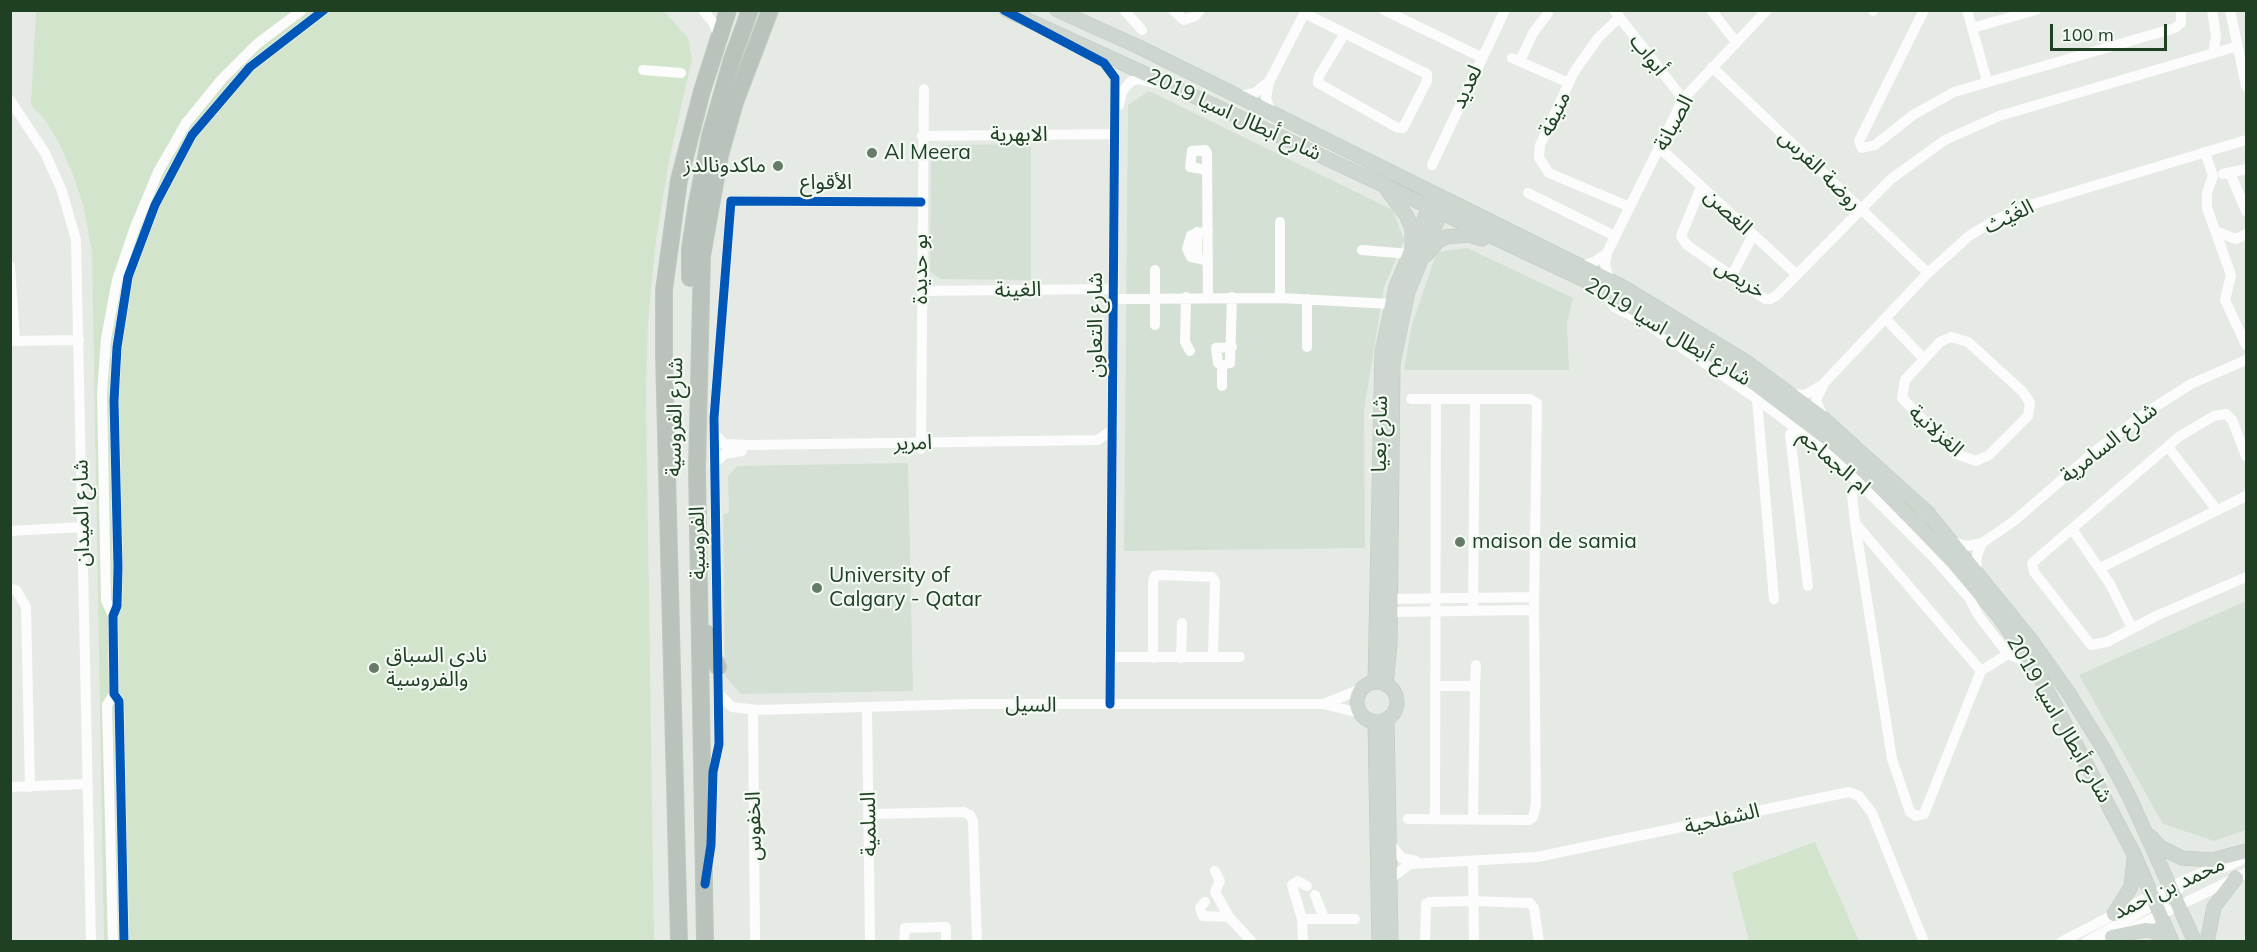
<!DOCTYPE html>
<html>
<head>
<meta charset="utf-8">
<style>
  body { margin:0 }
  #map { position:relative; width:2257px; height:952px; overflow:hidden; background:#e5eae5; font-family:Mulish,sans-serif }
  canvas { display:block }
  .frame { position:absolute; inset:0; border:12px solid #204024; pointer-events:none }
  .scale { position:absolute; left:2050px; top:24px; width:117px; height:27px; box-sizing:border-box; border:3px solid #204024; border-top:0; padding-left:8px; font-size:18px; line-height:21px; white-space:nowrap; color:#204024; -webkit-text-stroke:4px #f3f9f3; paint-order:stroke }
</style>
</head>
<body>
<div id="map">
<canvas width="2257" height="952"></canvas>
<div class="frame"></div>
<div class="scale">100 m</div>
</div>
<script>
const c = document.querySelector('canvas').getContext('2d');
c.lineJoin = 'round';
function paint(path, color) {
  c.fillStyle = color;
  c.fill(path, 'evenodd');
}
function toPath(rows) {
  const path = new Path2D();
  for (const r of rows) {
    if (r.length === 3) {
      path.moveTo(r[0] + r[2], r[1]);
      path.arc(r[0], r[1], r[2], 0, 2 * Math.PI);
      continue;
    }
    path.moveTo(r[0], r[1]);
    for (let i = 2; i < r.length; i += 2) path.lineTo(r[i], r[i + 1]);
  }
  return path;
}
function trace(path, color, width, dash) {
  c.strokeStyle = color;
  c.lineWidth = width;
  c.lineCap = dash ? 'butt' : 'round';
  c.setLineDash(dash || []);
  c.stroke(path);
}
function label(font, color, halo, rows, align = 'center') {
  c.font = font + ' Mulish,"Noto Sans Arabic",sans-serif';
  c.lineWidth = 4.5;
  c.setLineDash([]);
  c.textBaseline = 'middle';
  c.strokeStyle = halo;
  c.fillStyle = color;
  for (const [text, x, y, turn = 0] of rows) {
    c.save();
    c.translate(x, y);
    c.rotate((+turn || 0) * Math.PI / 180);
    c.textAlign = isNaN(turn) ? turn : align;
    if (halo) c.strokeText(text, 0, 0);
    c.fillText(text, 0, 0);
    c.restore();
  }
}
const built = toPath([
  [1149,91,1393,210,1404,240,1384,287,1364,411,1365,548,1124,551,1128,105],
  [1031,144,1031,280,940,279,930,271,931,155,943,145],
  [1467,248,1573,298,1567,323,1569,370,1404,370,1412,324,1437,252],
  [908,463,913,691,741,694,725,676,723,514,729,513,728,476,737,466],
  [2246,601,2246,830,2214,841,2163,824,2079,675]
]);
const green = toPath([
  [663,10,688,38,692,59,669,160,655,247,648,322,646,394,654,941,104,941,92,252,83,204,73,175,60,145,46,121,31,105,36,11],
  [1815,842,1859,941,1749,941,1732,873]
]);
const minor = toPath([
  [703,10,714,24,719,38],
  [1124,10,1142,30],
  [1173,10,1184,20,1195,16,1200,10],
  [1384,10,1481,57],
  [1614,10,1683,99],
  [1711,10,1736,42],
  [1873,10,1873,11],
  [1924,10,1859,141,1862,148,1875,145,1913,115,1954,92,2175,28,2181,23,2181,10],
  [1967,10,1987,81],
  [2212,10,2216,36,2213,53],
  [2230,10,2246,86],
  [1304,13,1427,74,1427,81,1403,128,1396,127,1318,83,1319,76,1345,33],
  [1619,18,1598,38,1574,72,1540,145,1539,158,1549,173,1630,207],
  [1972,28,2036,10],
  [1092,55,1108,66,1115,78,1110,704],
  [1512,58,1569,83],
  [1520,61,1533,33,1548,13],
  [1712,67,1928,273],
  [643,70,681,73],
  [1238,96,1255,93,1268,82],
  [10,100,45,153,62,191,76,240,91,942],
  [1119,105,1122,92,1130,82,1137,79,1156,83],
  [1271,113,1266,98,1269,82,1306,10],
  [922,136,1115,134],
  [1660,148,1797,275],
  [2205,152,2213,176,2207,193,2207,208,2231,275,2225,300,2246,345],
  [1432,165,1505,10],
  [1207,170,1190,167,1192,151,1205,150,1207,153,1208,297],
  [2230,173,2246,211],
  [2223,174,2246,169],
  [1701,187,1681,236,1687,245,1765,299,1770,299,1776,296,1891,179,1945,140,1999,116,2238,46],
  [1528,193,1615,236],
  [1280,222,1280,298],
  [1208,231,1191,235,1187,249,1191,257,1208,261],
  [2217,232,2236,239,2246,234],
  [1362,250,1409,254],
  [1607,253,1605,264,1609,280],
  [1197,258,1197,232],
  [10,266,15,341],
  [1582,266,1594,262,1607,253,1683,99,1767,10],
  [1732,275,1753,235],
  [921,291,1114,289],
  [1607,295,1614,307,1643,321,1757,399,1831,455,1934,558,1970,599,1978,615,2008,654,2030,663],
  [1186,297,1185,342,1190,351],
  [1114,299,1280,298,1391,304],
  [1885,318,1924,359],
  [1155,325,1155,270],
  [1951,337,1968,342,2023,392,2030,403,2028,416,1989,455,1976,461,1956,454,1902,398,1905,380,1940,342,1951,337],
  [10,341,79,340],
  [1307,347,1307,299],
  [1222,365,1230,363,1232,297],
  [1222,386,1222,365,1218,363,1216,348,1232,347],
  [1791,394,1805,395,1822,385],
  [1757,399,1774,599],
  [1823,417,1816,400,1824,383,1928,273,1969,236,1995,220,2027,206,2246,140],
  [1795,428,1790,435,1808,586],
  [714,433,724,444,750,445,1098,440,1113,429],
  [2168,447,2217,510],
  [921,449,924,89],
  [2246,456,2232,420,2226,414,2214,416,2180,436,2032,563,2034,572,2091,645,2107,642,2156,616,2246,577],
  [714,464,724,454,742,451],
  [1852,495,1855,523],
  [2072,529,2110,584,2132,628],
  [10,531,83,527],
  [1953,542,1967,546,1982,543,2014,521,2094,452,2147,412,2191,384,2246,360],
  [2100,568,2246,496],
  [1976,570,1977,555,1982,543],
  [10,589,16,590,26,607,30,787],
  [1390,599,1534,597],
  [1473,610,1475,401],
  [1390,612,1534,610],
  [113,616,106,600,102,394,106,339,117,280,135,227,158,172,186,123,221,80,257,44,302,10],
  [1110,657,1240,657],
  [1153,658,1153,581,1155,576,1161,575,1212,577,1215,582,1213,657],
  [1181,658,1182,623],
  [1981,671,1855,523,1892,759,1910,812,1916,816,1924,814,1981,671,2008,654],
  [1435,686,1475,686,1473,819],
  [1475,686,1476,665],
  [719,694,732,707,757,710,973,704,1323,704,1360,713],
  [1326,703,1361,689],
  [867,707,870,942],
  [753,710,755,942],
  [10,787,88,784],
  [869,814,964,812,970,815,973,821,977,942],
  [1408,819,1529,820,1533,817,1536,805,1534,610,1537,403,1530,399,1411,399],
  [1435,819,1436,401],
  [711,840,713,772,719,744,714,418,731,201,921,202],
  [1391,845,1402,858,1416,861],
  [1473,862,1474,942],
  [2223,868,2246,858],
  [1215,871,1220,881,1215,892,1229,917,1252,942],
  [1391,878,1410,864,1537,857,1849,792,1859,796,1872,813,1924,942],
  [1307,886,1298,881,1292,885,1302,919,1355,919],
  [1315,895,1324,918],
  [1205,902,1200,908,1203,916,1229,917],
  [2160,913,2165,899,2179,889],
  [1302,919,1303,942],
  [113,942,107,705,114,694],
  [124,942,119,701,114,694,113,616,117,606,118,567,114,401,117,347,128,277,155,205,192,135,250,67,324,10],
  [904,942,905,928,946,927,946,942],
  [1425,942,1426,904,1429,902,1473,901,1530,903,1534,908,1539,942],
  [2061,942,2152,895,2228,861],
  [2086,942,2162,900],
  [2104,942,2246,873]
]);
const major = toPath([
  [1006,10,1209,103,1584,280,1693,342,1746,377,1832,442,1872,478,1955,564,2000,618,2039,675,2134,854,2172,942],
  [1057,10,1139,47,1623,287,1748,363,1824,419,1927,512,2031,640,2068,692,2106,753,2129,796,2195,942],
  [1387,190,1406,215,1412,228,1412,243],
  [1426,255,1438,241,1446,237,1468,235,1482,239],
  [1375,682,1382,352,1396,287,1433,198],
  [1377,702,20],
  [1386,685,1390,644,1393,363,1408,292,1444,204],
  [1387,719,1391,942],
  [1375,722,1379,942],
  [2150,836,2160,847,2182,858,2212,860,2246,851],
  [2114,914,2131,887,2134,859],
  [2112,937,2145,930,2153,931,2168,942],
  [2207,942,2214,907,2236,878]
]);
const highway = toPath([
  [690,278,690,249,696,208,710,136,732,59,750,10],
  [708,634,709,646,718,667],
  [679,942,664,356,664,290,679,180,702,91,728,10],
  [705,942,697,469,702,256,720,155,735,102,770,10]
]);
const cycleway = toPath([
  [1004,10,1104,63,1115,78,1110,704],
  [705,884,711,845,713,772,719,744,714,418,731,201,921,202],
  [124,942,119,701,114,694,113,616,117,606,118,567,114,401,117,347,128,277,155,205,192,135,250,67,324,10]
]);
const markers = [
  [872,153,6,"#657c68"],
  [778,166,6,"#657c68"],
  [1460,542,6,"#657c68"],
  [817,588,6,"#657c68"],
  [374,668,6,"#657c68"]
];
const streetNames = [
  ["أبواب",1648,55,52],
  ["لعديد",1467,87,-65],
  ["منيفة",1555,114,-65],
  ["شارع أبطال اسيا 2019",1234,115,25],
  ["الصبانة",1674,123,-62],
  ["الابهرية",1019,135],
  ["روضة الفرس",1820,170,44],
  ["الأقواع",826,183],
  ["الغصن",1728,212,43],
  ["الغَيْث",2009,217,-26],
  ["بو حديدة",921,269,-90],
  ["خريص",1740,279,32],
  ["الغينة",1018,290,-1],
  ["شارع التعاون",1096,325,-90],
  ["شارع أبطال اسيا 2019",1668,332,31],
  ["شارع الفروسية",675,417,-89],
  ["الغزلانية",1936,431,42],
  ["شارع بعيا",1380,434,-89],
  ["امرير",913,443,-1],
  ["شارع السامرية",2109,443,-38],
  ["ام الجماجم",1834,462,41],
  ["شارع الميدان",82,513,-91],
  ["الفروسية",698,543,-91],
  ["السيل",1031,705,1],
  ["شارع أبطال اسيا 2019",2059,719,60],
  ["الشفلحية",1722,819,-13],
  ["السلمية",869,824,-91],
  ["الخفوس",754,826,-91],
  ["محمد بن احمد",2169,888,-25]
];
const poiNames = [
  ["Al Meera",884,153],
  ["ماكدونالدز",766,166,"right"],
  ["maison de samia",1472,542],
  ["University of",829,576],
  ["Calgary - Qatar",829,600],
  ["نادي السباق",386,656],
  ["والفروسية",386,680]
];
paint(built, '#d5e0d5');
paint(green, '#d3e4cc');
trace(major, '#c0cac1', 15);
trace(highway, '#c0cac1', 18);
trace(minor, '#fbfcfb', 10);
trace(major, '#cdd6cf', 14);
trace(highway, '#bac3bb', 16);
trace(cycleway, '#0057b8', 9);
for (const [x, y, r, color] of markers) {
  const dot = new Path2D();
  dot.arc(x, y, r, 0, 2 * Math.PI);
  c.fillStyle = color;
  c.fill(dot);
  trace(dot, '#f3f9f3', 2);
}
label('21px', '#204024', '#f3f9f3', streetNames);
label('21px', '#204024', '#f3f9f3', poiNames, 'left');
</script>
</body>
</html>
